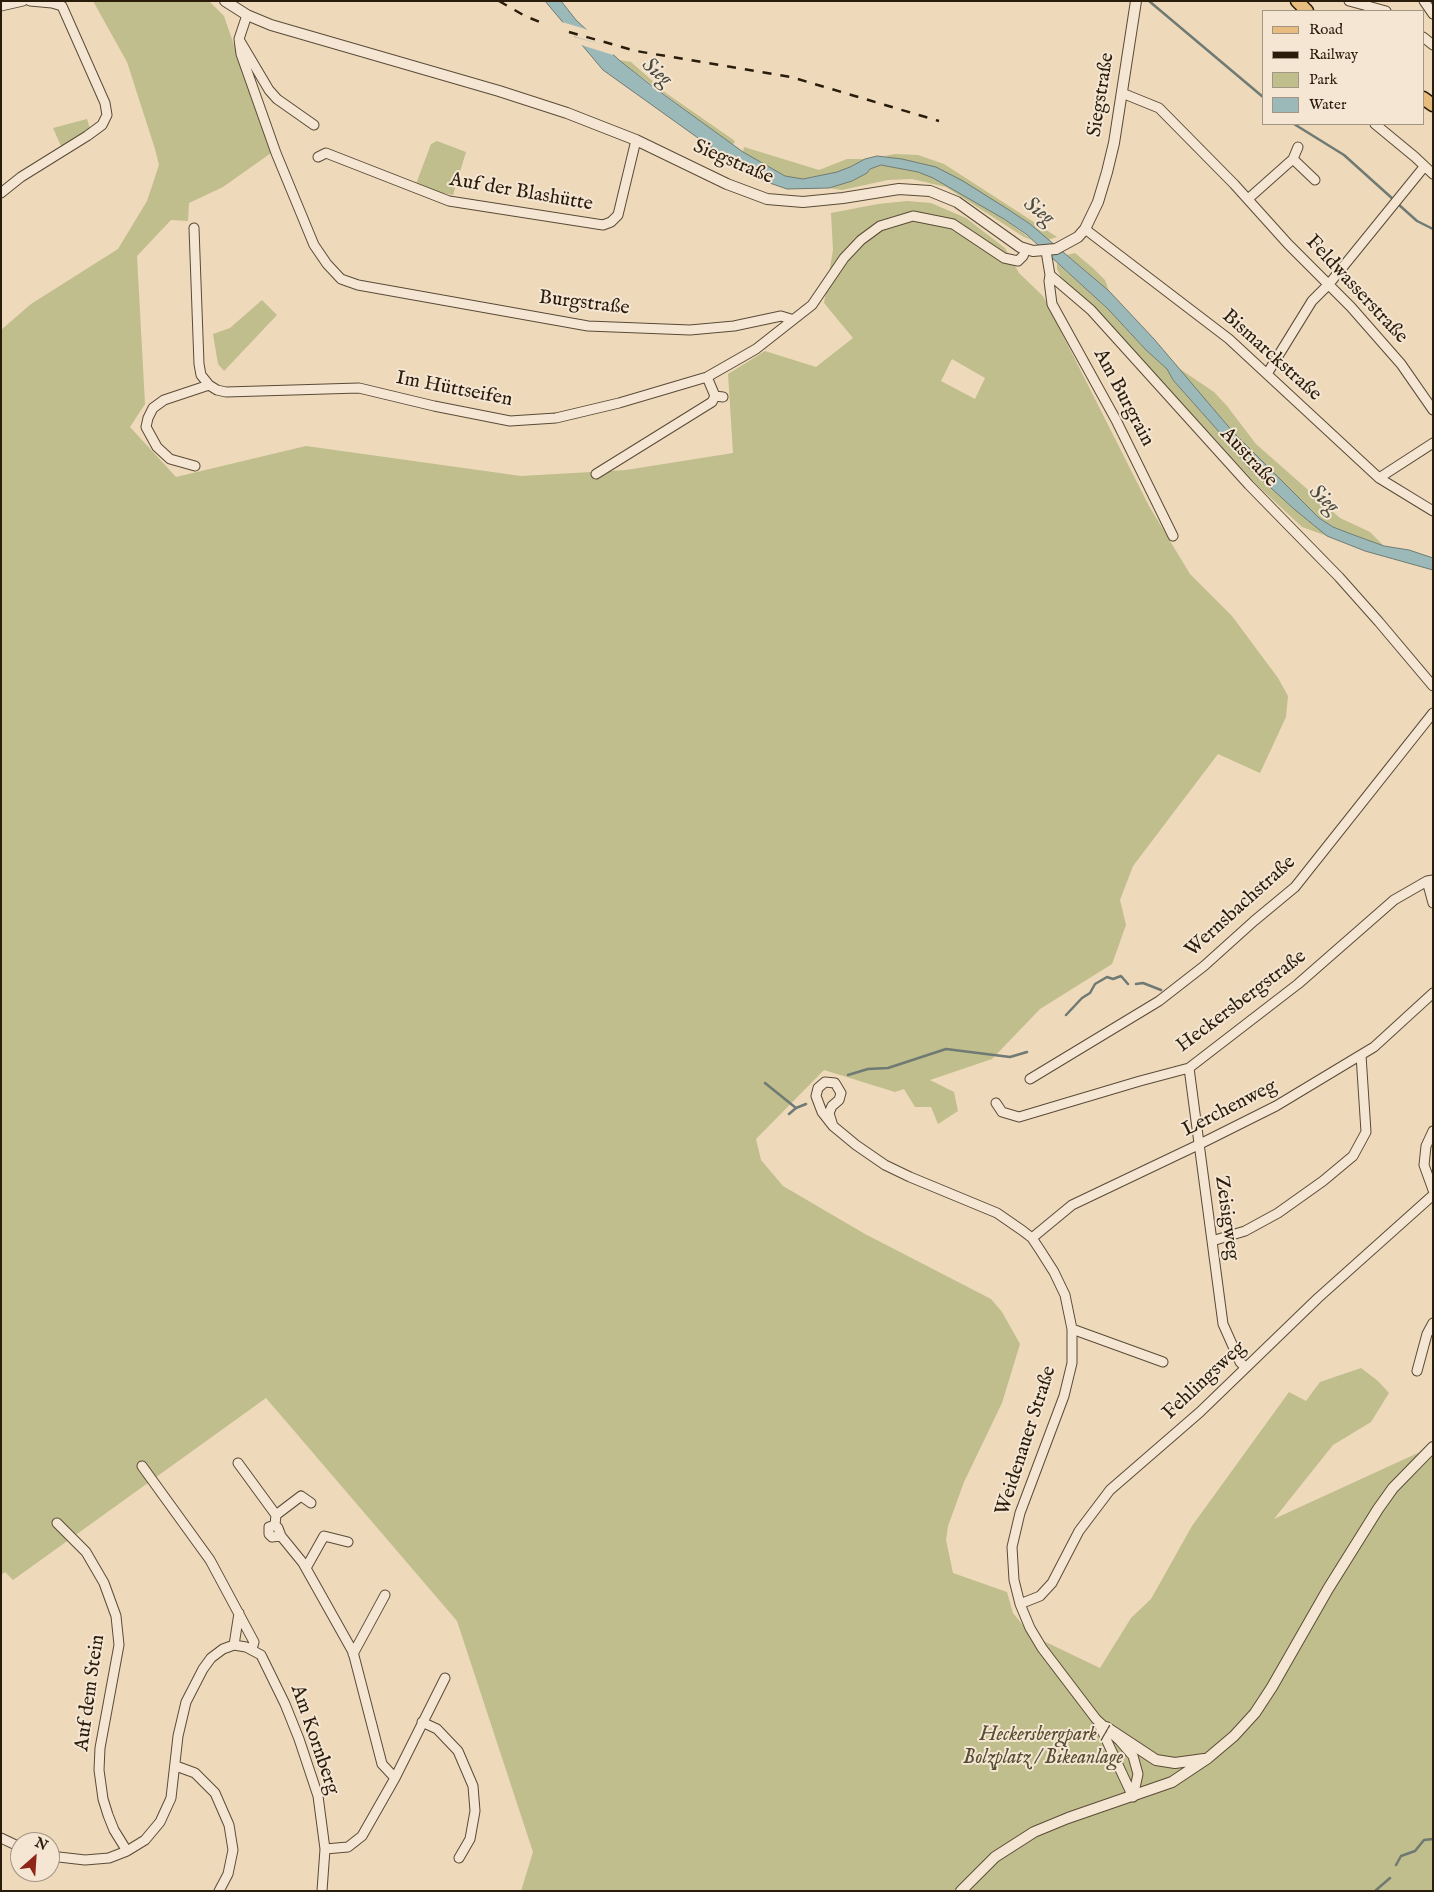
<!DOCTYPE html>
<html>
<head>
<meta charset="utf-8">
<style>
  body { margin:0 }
  #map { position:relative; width:1434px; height:1892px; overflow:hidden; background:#eed9bb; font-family:"IM FELL English",serif }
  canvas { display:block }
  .frame { position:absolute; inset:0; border:2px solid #291c0b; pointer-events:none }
  .legend { position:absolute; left:1262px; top:10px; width:162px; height:115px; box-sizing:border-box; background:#f4e6d3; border:1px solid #a39583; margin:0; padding:6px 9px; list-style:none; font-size:15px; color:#291c0b }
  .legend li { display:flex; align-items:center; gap:10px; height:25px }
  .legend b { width:25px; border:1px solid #a39583 }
  .north { position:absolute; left:10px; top:1832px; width:50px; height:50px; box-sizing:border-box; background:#f4e6d3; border:1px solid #a39583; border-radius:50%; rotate:26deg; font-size:14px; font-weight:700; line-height:20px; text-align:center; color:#291c0b }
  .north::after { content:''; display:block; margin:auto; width:18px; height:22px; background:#8f2418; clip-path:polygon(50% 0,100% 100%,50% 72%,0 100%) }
</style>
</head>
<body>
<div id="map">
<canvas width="1434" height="1892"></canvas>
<div class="frame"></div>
<ul class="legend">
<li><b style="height:6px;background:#e7bc7e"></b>Road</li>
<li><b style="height:6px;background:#291c0b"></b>Railway</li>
<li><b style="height:14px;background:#bfbe8c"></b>Park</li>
<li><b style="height:14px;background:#9cb9b9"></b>Water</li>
</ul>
<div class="north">N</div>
</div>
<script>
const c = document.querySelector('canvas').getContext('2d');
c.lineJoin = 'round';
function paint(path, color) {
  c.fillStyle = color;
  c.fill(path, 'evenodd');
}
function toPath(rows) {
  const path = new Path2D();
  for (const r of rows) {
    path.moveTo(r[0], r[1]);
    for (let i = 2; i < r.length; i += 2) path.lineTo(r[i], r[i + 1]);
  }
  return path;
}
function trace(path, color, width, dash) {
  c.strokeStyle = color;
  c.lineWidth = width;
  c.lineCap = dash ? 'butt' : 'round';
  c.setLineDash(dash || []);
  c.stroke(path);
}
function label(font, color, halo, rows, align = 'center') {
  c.font = font + ' "IM FELL English",serif';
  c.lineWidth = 4;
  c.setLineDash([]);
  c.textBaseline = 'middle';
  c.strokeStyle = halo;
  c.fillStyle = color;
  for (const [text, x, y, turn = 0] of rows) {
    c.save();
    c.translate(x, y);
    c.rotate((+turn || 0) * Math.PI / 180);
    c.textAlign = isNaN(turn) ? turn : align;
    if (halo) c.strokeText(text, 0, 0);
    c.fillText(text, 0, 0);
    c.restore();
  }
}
const green = toPath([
  [93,1,209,1,224,16,271,153,223,187,189,203,188,221,171,220,137,256,145,404,130,427,176,477,306,446,521,476,626,470,733,453,728,374,765,351,816,367,853,338,824,303,833,250,831,213,878,204,907,201,931,203,966,218,1005,248,1019,273,1043,296,1149,506,1190,574,1232,616,1278,678,1288,696,1286,717,1260,773,1218,754,1133,866,1120,900,1126,925,1112,964,1040,1009,992,1059,930,1080,954,1092,958,1111,938,1124,931,1107,915,1107,904,1089,895,1092,824,1070,756,1139,761,1160,783,1186,865,1234,991,1299,1002,1312,1020,1344,1002,1403,964,1482,948,1526,946,1540,953,1573,1007,1592,1013,1613,1031,1635,1100,1668,1131,1618,1151,1599,1192,1526,1289,1392,1306,1401,1320,1382,1361,1368,1378,1381,1389,1393,1371,1422,1333,1445,1274,1519,1433,1446,1433,1891,521,1891,533,1852,457,1621,266,1398,13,1580,5,1572,1,1575,1,330,31,304,118,249,147,201,159,165,155,149,127,62],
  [952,359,985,378,975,399,941,381],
  [619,60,631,62,666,93,735,141,733,145],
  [87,119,90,129,61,146,53,128],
  [437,141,466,152,453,195,436,192,416,184,431,144],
  [744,147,819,170,847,159,865,159,850,167,837,172,803,179,785,176,743,152],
  [895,154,918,155,944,164,1057,237,1048,240,1030,224,1009,210,921,163,884,156],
  [881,165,918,172,943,182,1004,219,1032,240,1024,237,946,187,912,179,888,180,842,190,829,188,852,181,867,173,870,169],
  [1075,253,1094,269,1105,280,1109,291,1067,255],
  [1057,263,1108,309,1146,350,1167,369,1173,380,1229,443,1247,466,1294,509,1327,536,1302,527,1258,486,1093,306,1061,277,1057,269],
  [262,300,277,315,224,371,218,364,213,334,230,328],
  [1177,367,1214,392,1227,406,1256,444,1340,518,1370,532,1384,546,1333,527,1319,518,1233,432]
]);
const water = toPath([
  [545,1,561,1,576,20,619,60,652,86,743,152,785,176,803,179,837,172,850,167,865,159,877,156,902,159,936,167,963,181,1009,210,1030,224,1109,291,1154,339,1233,432,1319,518,1333,527,1351,534,1384,546,1409,550,1433,558,1433,570,1365,551,1327,536,1294,509,1247,466,1229,443,1173,380,1167,369,1146,350,1108,309,1026,234,1004,219,933,178,918,172,881,165,870,169,867,173,852,181,829,188,787,189,764,181,740,168,603,70,545,1]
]);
const pier = toPath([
  [562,22,592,31,614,52,613,55,578,44,571,36,603,45,570,35]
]);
const stream = toPath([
  [1149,1,1263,97],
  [1294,124,1344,155,1394,200],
  [1398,204,1417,221,1433,229],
  [1136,984,1143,983,1161,990],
  [1066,1015,1082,998,1090,993,1095,984,1107,977,1113,979,1121,976,1128,984],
  [848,1075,868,1069,888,1068,946,1049,1010,1057,1027,1052],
  [765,1083,796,1108],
  [789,1114,796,1108,806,1104],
  [1396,1865,1401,1856,1415,1851,1424,1840,1433,1839],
  [1375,1891,1390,1878]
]);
const minor = toPath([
  [1349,1,1386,11],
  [1424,1,1433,14],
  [1,6,23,1],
  [247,15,239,39,241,54,276,153,314,245,327,264,341,279,358,285,588,326,690,330,734,326,781,316,791,319],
  [1423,37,1433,45],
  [240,41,269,90,277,99,314,125],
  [1122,93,1159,108,1234,184,1288,244,1351,307,1401,364,1433,410],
  [1375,124,1415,157,1433,174],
  [318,157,326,153,449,201,603,225,611,222,618,215,636,140],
  [1293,159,1315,180],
  [1,193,21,177,87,136,102,125,107,115,105,103,62,6,52,3,30,1],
  [1248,199,1293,159,1298,147],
  [194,228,199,364,201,375,209,385,217,390,226,392,359,388,434,406,510,421,556,418,619,403,707,377,756,349,812,305,844,258,861,240,880,226,913,216,953,224,1004,258,1018,261,1023,256,1026,249],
  [1085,229,1229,339,1379,478,1433,511],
  [1046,251,1050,275,1091,310,1249,485,1339,577,1379,622,1433,686],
  [1050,275,1049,281,1052,304,1116,420,1173,536],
  [1267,374,1312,301,1329,284,1424,167],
  [707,377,715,396,723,397],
  [195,466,170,459,157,447,146,427,148,418,153,408,164,400,209,385],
  [596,474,712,402,715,396],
  [1379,478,1433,443],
  [1427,881,1433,903],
  [1189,1068,1223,1324,1240,1362,1245,1367],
  [1030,1079,1159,1001,1204,966,1254,921,1295,887,1433,713],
  [996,1103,1002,1112,1019,1117,1140,1081,1189,1068,1298,984,1394,900,1427,881,1433,880],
  [833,1126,829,1113,832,1106,839,1100,841,1093,835,1083,825,1082,818,1088,816,1096,822,1112,833,1126,856,1145,885,1165,910,1177,997,1213,1023,1231,1032,1238,1040,1250,1054,1272,1065,1295,1072,1329,1072,1363,1064,1396,1020,1513,1012,1547,1014,1580,1020,1604,1030,1628,1042,1648,1096,1719,1120,1741,1133,1756,1138,1774,1133,1797],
  [1433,1131,1426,1146,1424,1165,1433,1190],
  [1032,1238,1072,1205,1198,1145,1276,1106,1374,1047,1433,993],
  [1212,1241,1245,1231,1278,1213,1323,1181,1353,1156,1366,1132,1361,1055],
  [1072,1329,1163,1362],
  [1417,1371,1427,1334,1433,1323],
  [238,1463,276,1515,275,1525],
  [142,1466,210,1560,254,1642,252,1649],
  [276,1515,301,1496,311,1503],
  [57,1523,86,1552,104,1583,116,1616,119,1645,100,1748,99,1770,103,1799,108,1815,114,1830,127,1851],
  [281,1536,272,1537,269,1534,269,1527,275,1525,278,1528,281,1536,303,1563,353,1652,382,1764,395,1778],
  [306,1568,324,1536,348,1542],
  [1020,1604,1040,1596,1052,1583,1079,1531,1110,1490,1200,1412,1318,1298,1433,1195],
  [234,1645,239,1613],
  [353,1654,385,1595],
  [422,1722,437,1729,458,1751,473,1786,475,1811,470,1839,459,1858],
  [1099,1724,1133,1797],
  [176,1766,195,1773,215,1793,229,1825,233,1850,228,1874,219,1891],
  [1,1838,20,1847],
  [325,1849,348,1847,362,1836,395,1778,445,1678],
  [50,1856,85,1860,109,1858,127,1851,145,1840,160,1822,171,1798,178,1736,186,1702,203,1669,211,1658,223,1649,234,1645,246,1647,261,1655,285,1704,299,1739,318,1796,325,1849,322,1891]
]);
const tertiary = toPath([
  [225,1,247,15,271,25,499,91,567,113,636,140,727,184,767,199,803,202,843,198,899,189,930,191,957,202,1020,247,1033,251,1056,249,1078,237,1085,229,1098,202,1107,172,1114,143,1136,1],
  [1106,1727,1156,1760,1175,1763,1204,1759],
  [961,1891,995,1857,1034,1832,1068,1818,1172,1782,1208,1758,1234,1736,1255,1713,1272,1687,1328,1589,1378,1509,1393,1488,1433,1447]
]);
const primary = toPath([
  [1297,1,1307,11],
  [1423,98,1433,105]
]);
const rail = toPath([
  [499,1,525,16,547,25],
  [569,32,636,51,791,77,939,121]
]);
const streetNames = [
  ["Siegstraße",1102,95,-81],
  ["Siegstraße",733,163,23],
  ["Auf der Blashütte",521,193,10],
  ["Feldwasserstraße",1356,290,47],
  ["Burgstraße",584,304,7],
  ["Bismarckstraße",1271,356,42],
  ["Im Hüttseifen",454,390,11],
  ["Am Burgrain",1123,398,62],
  ["Austraße",1248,458,47],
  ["Wernsbachstraße",1241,907,-42],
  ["Heckersbergstraße",1242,1002,-37],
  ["Lerchenweg",1230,1109,-27],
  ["Zeisigweg",1226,1218,82],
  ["Fehlingsweg",1205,1381,-43],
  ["Weidenauer Straße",1027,1441,-72],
  ["Auf dem Stein",91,1693,-82],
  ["Am Kornberg",314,1740,71]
];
const parkNames = [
  ["Heckersbergpark /",1043,1736],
  ["Bolzplatz / Bikeanlage",1043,1759]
];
const waterNames = [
  ["Sieg",656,73,39],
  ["Sieg",1038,212,36],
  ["Sieg",1323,500,41]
];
paint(green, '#bfbe8c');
paint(water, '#9cb9b9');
trace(water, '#6e7a73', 1);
paint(pier, '#eed9bb');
trace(stream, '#6e7a73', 2.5);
trace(minor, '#5a4b37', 11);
trace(tertiary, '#5a4b37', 12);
trace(primary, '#291c0b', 15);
trace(minor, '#f4e6d3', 9);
trace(tertiary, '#f4e6d3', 10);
trace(primary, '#e7bc7e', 12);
trace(rail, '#291c0b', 2.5, [9, 9]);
label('20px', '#291c0b', '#f4e6d3', streetNames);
label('italic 20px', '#564d32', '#f4e6d3', parkNames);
label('italic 21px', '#4c4b3f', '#f4e6d3', waterNames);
</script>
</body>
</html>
